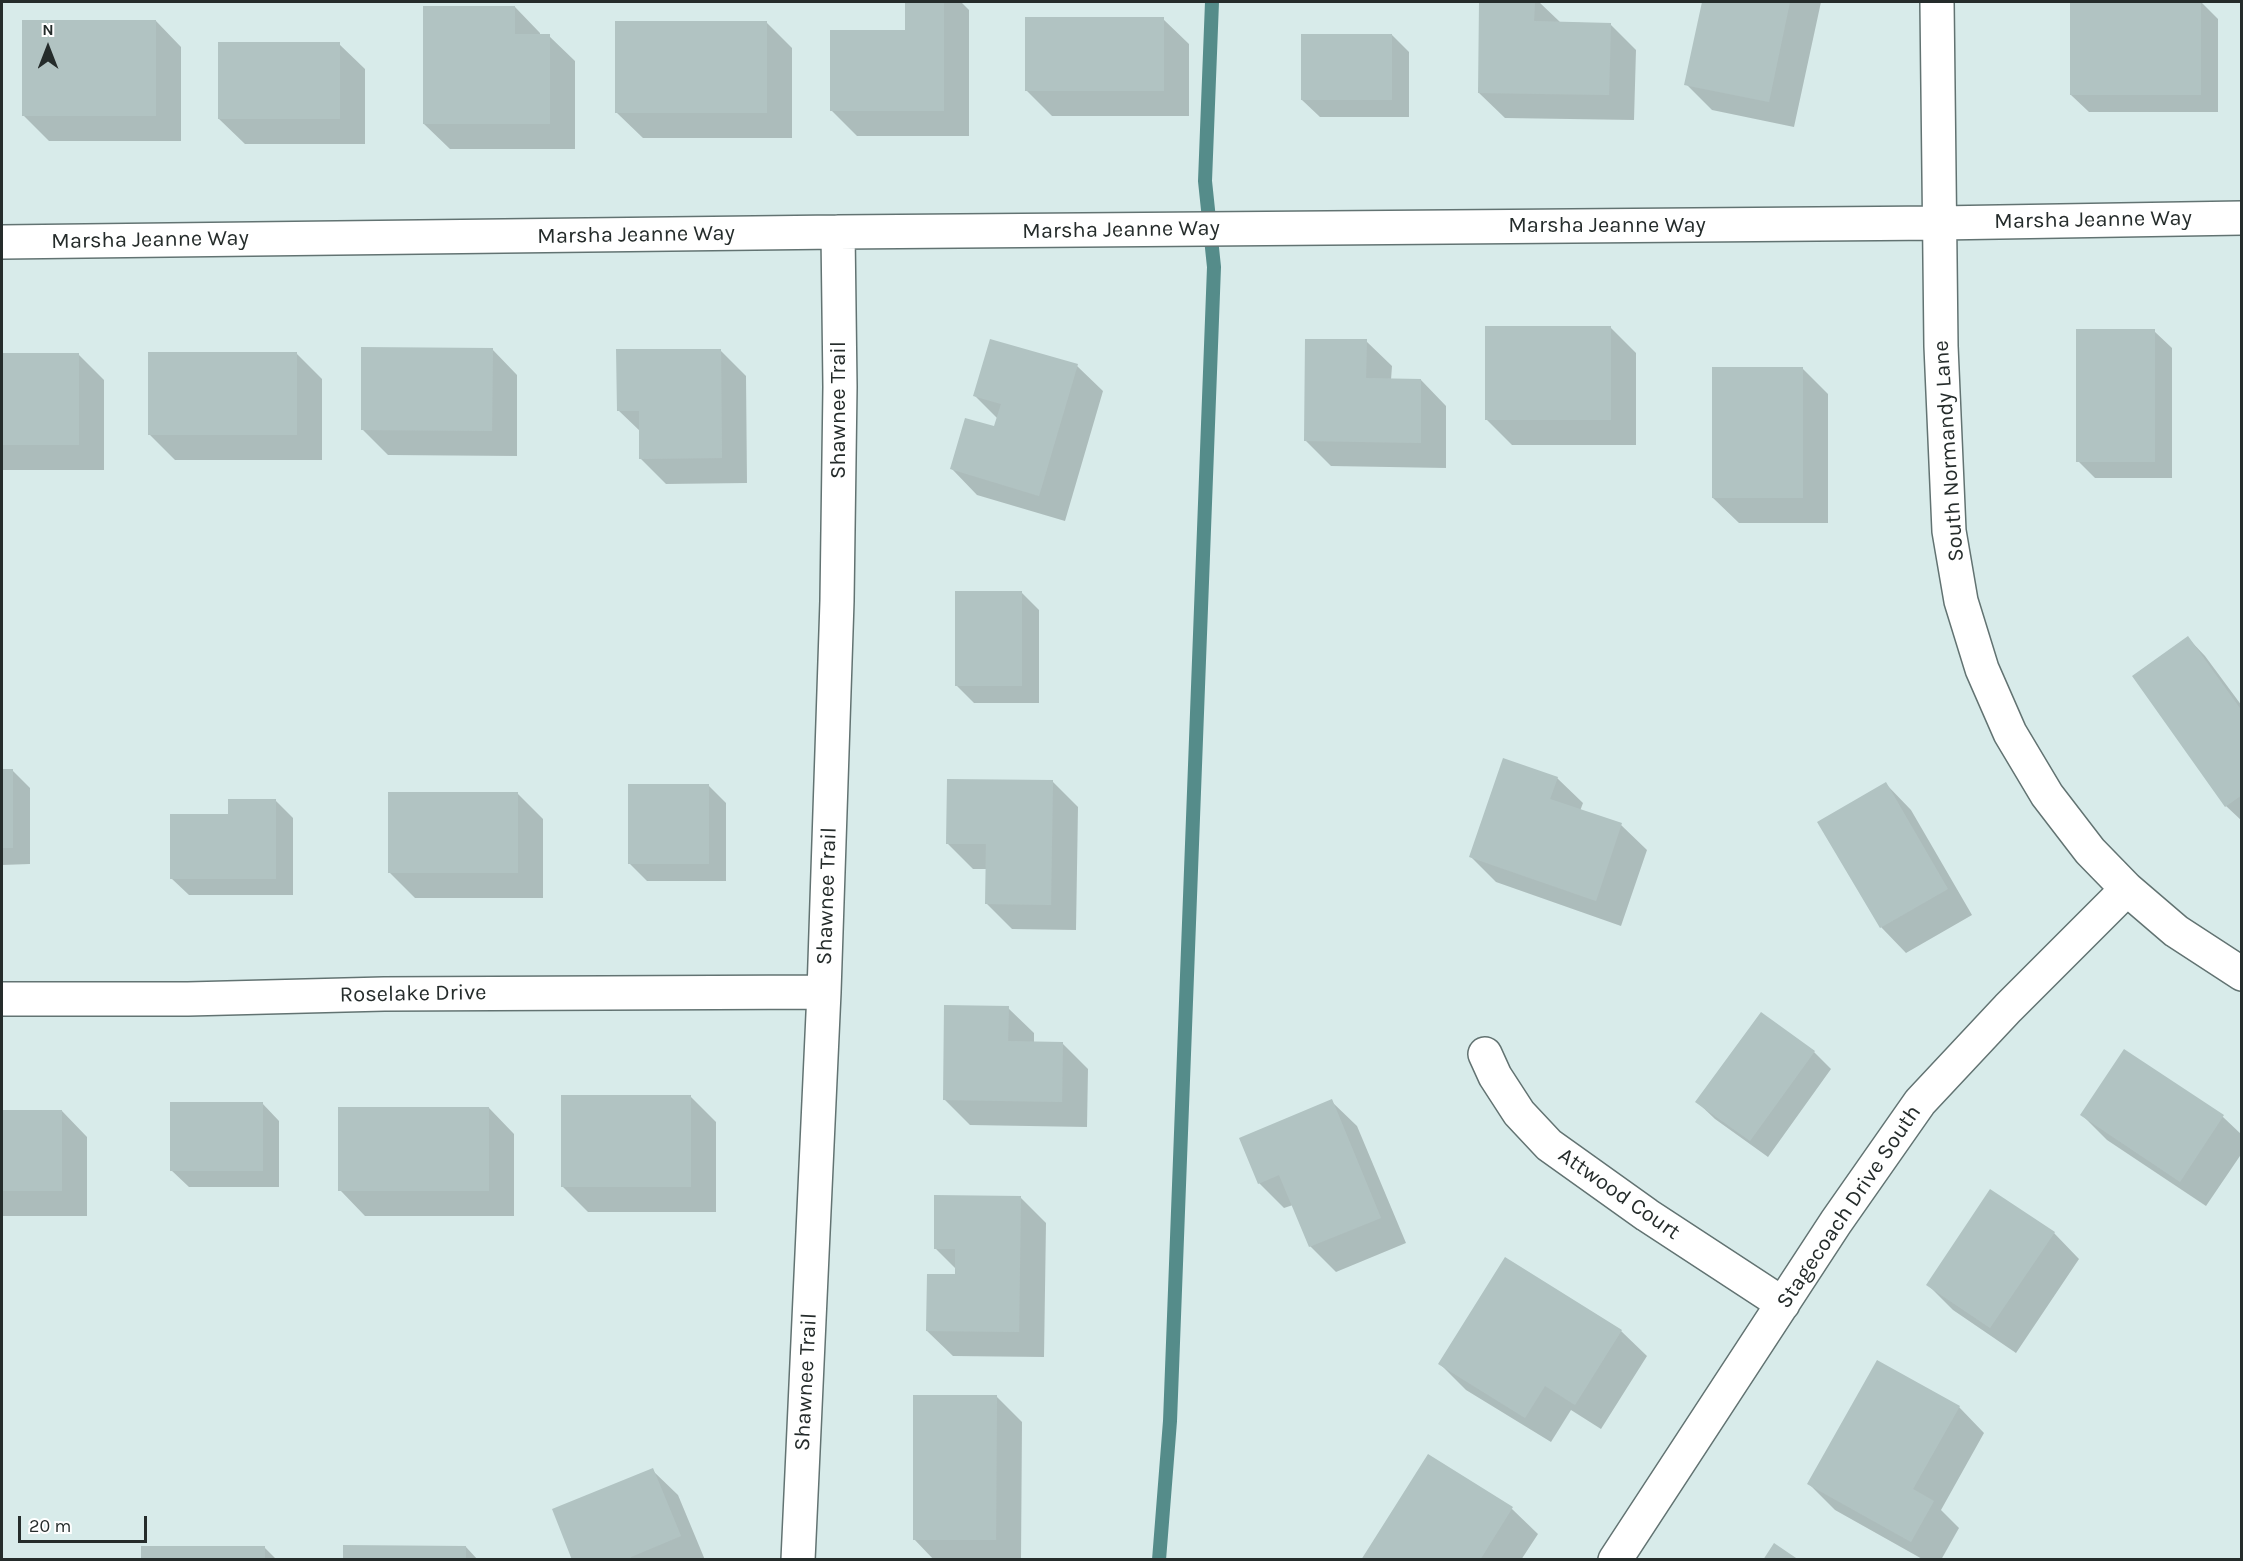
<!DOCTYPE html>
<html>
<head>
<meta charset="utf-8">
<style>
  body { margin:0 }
  #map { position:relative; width:2243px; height:1561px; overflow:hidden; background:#d8ebea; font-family:Karla,sans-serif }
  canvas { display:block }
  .frame { position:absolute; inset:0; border:3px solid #252c2b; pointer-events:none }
  .north { position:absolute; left:18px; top:18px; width:60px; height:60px; -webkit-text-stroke:4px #fff; paint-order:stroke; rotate:0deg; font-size:16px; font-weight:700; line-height:24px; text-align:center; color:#252c2b }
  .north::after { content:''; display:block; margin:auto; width:21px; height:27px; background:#252c2b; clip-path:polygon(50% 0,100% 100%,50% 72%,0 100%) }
  .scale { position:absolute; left:18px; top:1516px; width:129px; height:27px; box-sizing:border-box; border:3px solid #252c2b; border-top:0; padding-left:8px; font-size:18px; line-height:21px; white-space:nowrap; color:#252c2b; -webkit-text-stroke:4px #fff; paint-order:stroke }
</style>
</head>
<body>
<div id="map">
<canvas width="2243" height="1561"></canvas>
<div class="frame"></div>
<div class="north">N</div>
<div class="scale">20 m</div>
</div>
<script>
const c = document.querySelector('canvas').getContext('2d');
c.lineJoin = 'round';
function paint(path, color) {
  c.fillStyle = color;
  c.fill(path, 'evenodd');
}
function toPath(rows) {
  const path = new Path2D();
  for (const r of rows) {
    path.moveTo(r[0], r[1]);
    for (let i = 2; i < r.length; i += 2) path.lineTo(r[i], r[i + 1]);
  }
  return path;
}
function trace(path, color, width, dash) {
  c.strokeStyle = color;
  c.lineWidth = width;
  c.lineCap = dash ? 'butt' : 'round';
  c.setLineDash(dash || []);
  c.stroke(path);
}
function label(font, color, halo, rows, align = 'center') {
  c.font = font + ' Karla,sans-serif';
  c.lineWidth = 5;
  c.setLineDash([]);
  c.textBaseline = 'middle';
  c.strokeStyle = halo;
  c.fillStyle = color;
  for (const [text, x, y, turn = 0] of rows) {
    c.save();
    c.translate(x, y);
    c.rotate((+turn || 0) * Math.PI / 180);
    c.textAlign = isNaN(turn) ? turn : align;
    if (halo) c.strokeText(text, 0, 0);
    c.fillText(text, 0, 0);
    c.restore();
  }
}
const shadow = toPath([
  [907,2,961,2,969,10,969,136,857,136,831,110,907,32],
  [1481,2,1539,2,1560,22,1610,24,1636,50,1634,120,1505,118,1479,93],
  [1703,2,1821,2,1794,127,1712,110,1686,84],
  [2201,2,2218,19,2218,112,2089,112,2071,95],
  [515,7,540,33,540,36,549,36,575,61,575,149,450,149,424,124],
  [1163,19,1189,44,1189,116,1052,116,1027,91],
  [156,21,181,47,181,141,49,141,24,116],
  [766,22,792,48,792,138,643,138,617,113],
  [1392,35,1409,52,1409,117,1320,117,1302,100],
  [339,44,365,69,365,144,245,144,219,119],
  [1611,328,1636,353,1636,445,1512,445,1486,419],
  [2154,331,2172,348,2172,478,2095,478,2078,461],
  [1366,341,1392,366,1391,380,1421,380,1446,406,1446,468,1331,466,1306,441],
  [492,349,517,375,517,456,388,455,362,429],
  [720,350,746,376,747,483,666,484,641,459,641,432,618,410],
  [296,353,322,379,322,460,175,460,149,434],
  [2,354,78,354,104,380,104,470,2,470],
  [1077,366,1103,391,1065,521,977,495,952,469,995,428,998,419,975,396],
  [1802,368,1828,394,1828,523,1739,523,1713,498],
  [1022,593,1039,610,1039,703,974,703,956,685],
  [2188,638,2205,656,2242,706,2242,821,2226,806],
  [2,771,13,771,30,788,30,864,2,865],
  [1557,778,1583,803,1580,811,1621,825,1647,850,1621,926,1496,882,1471,857],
  [1052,781,1078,807,1076,930,1012,929,986,903,987,869,973,869,948,844],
  [1886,784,1911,810,1972,915,1906,953,1881,927],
  [708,785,726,803,726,881,647,881,630,864],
  [517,793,543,819,543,898,415,898,389,872],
  [275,800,293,818,293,895,189,895,171,878,230,816],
  [1008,1008,1034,1033,1034,1043,1063,1044,1088,1069,1087,1127,970,1125,945,1100],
  [2124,1051,2223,1117,2242,1135,2242,1153,2206,1206,2107,1140,2082,1115],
  [1814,1052,1831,1069,1768,1157,1715,1119,1697,1102],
  [690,1096,716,1122,716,1212,588,1212,562,1186],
  [1331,1101,1357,1126,1406,1243,1336,1272,1310,1246,1293,1205,1284,1208,1259,1183],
  [262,1103,279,1121,279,1187,189,1187,171,1170],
  [489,1108,514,1134,514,1216,365,1216,340,1190],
  [2,1111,62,1111,87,1137,87,1216,2,1216],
  [1020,1197,1046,1223,1044,1357,953,1356,927,1331,956,1276,956,1269,935,1248],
  [2054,1233,2079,1259,2016,1353,1953,1310,1928,1285],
  [1621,1331,1647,1356,1601,1429,1571,1410,1551,1442,1466,1390,1440,1364],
  [996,1396,1022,1422,1021,1560,934,1560,914,1539],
  [1959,1407,1984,1433,1941,1510,1959,1528,1941,1560,1924,1560,1835,1510,1809,1484],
  [1429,1456,1512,1509,1538,1534,1521,1560,1362,1560],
  [652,1470,678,1495,705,1560,574,1560],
  [466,1547,478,1560,344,1560],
  [265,1548,277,1560,143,1560]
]);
const stream = toPath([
  [1159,1560,1170,1421,1214,267,1205,181,1212,2]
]);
const building = toPath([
  [905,2,944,2,944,111,830,111,830,30,905,30],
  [1479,2,1535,2,1534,21,1611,23,1609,95,1478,93],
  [1702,2,1790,2,1769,102,1684,85],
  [2070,2,2201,2,2201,95,2070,95],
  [423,6,515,6,515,34,550,34,550,124,423,124],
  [1025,17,1164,17,1164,91,1025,91],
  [22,20,156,20,156,116,22,116],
  [615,21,767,21,767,113,615,113],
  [1301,34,1392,34,1392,100,1301,100],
  [218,42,340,42,340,119,218,119],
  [1485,326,1611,326,1611,420,1485,420],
  [2076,329,2155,329,2155,462,2076,462],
  [990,339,1078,364,1039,496,950,469,965,418,994,426,1001,404,973,396],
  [1305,339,1367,339,1366,378,1421,379,1421,443,1304,441],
  [361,347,493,348,492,431,361,430],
  [616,349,721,349,722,458,639,459,639,411,617,411],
  [148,352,297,352,297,435,148,435],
  [2,353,79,353,79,445,2,445],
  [1712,367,1803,367,1803,498,1712,498],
  [955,591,1022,591,1022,686,955,686],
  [2188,636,2242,711,2242,795,2225,807,2132,676],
  [1503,758,1558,777,1550,799,1622,823,1596,901,1469,857],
  [2,769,13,769,13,848,2,848],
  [947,779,1053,780,1051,905,985,904,986,844,946,844],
  [1886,782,1948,889,1880,928,1817,822],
  [628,784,709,784,709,864,628,864],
  [388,792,518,792,518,873,388,873],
  [228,799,276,799,276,879,170,879,170,814,228,814],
  [944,1005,1009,1006,1008,1041,1063,1042,1062,1102,943,1100],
  [1761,1012,1815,1051,1750,1141,1695,1102],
  [2124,1049,2224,1115,2180,1182,2080,1115],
  [561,1095,691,1095,691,1187,561,1187],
  [1332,1099,1381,1218,1309,1247,1279,1175,1258,1184,1239,1138],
  [170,1102,263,1102,263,1171,170,1171],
  [338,1107,489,1107,489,1191,338,1191],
  [2,1110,62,1110,62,1191,2,1191],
  [1990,1189,2055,1232,1990,1328,1926,1285],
  [934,1195,1021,1196,1019,1332,926,1331,927,1274,955,1274,955,1249,934,1249],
  [1505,1257,1622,1330,1575,1405,1545,1386,1525,1418,1438,1364],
  [1877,1360,1960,1406,1913,1489,1934,1501,1911,1542,1807,1484],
  [913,1395,997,1395,996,1540,913,1540],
  [1428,1454,1513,1507,1480,1560,1361,1560],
  [653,1468,681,1536,631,1557,631,1560,572,1560,552,1509],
  [1774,1543,1799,1560,1763,1560],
  [343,1545,466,1546,466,1560,343,1560],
  [141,1546,265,1546,265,1560,141,1560]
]);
const minor = toPath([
  [1937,2,1941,346,1949,531,1961,601,1982,669,2010,733,2047,795,2090,851,2127,889,2176,931,2242,974],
  [2,242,838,232,1939,223,2242,218],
  [2,999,188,999,384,994,824,992],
  [1485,1054,1495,1076,1519,1113,1549,1145,1647,1215,1783,1304],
  [798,1560,824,992,837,601,840,387,838,232],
  [1615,1560,1836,1222,1920,1102,2008,1008,2127,889]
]);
const streetNames = [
  ["Marsha Jeanne Way",2093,220,-1],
  ["Marsha Jeanne Way",1607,226],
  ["Marsha Jeanne Way",1121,230,-1],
  ["Marsha Jeanne Way",636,235,-1],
  ["Marsha Jeanne Way",150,240,-1],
  ["Shawnee Trail",839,410,-90],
  ["South Normandy Lane",1949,451,-94],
  ["Shawnee Trail",827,896,-88],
  ["Roselake Drive",413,994,-1],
  ["Attwood Court",1619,1194,35],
  ["Stagecoach Drive South",1849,1207,-56],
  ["Shawnee Trail",806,1382,-87]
];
paint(shadow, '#0003');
trace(stream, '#558c8a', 14);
paint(building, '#b1c3c2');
trace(minor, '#627372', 36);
trace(minor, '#fff', 33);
label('22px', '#252c2b', '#fff', streetNames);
</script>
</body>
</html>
